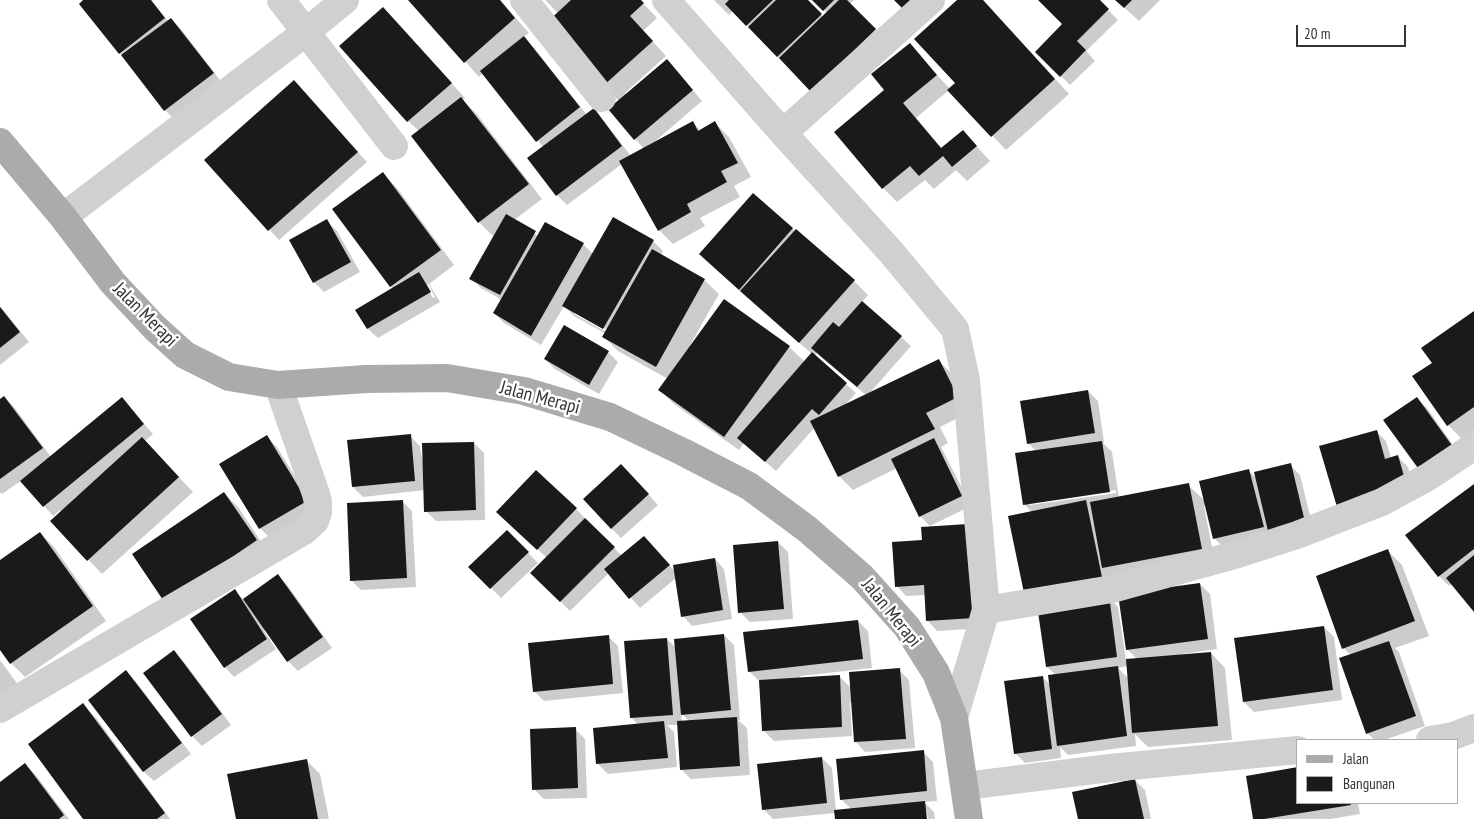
<!DOCTYPE html>
<html>
<head>
<meta charset="utf-8">
<style>
  body { margin:0 }
  #map { position:relative; width:1474px; height:819px; overflow:hidden; background:#fff; font-family:"PT Sans Narrow",sans-serif }
  canvas { display:block }
  .legend { position:absolute; left:1296px; top:739px; width:162px; height:65px; box-sizing:border-box; background:#fff; border:1px solid #adadad; margin:0; padding:6px 9px; list-style:none; font-size:15px; color:#333 }
  .legend li { display:flex; align-items:center; gap:10px; height:25px }
  .legend b { width:25px; border:1px solid #adadad }
  .scale { position:absolute; left:1296px; top:25px; width:110px; height:22px; box-sizing:border-box; border:2px solid #333; border-top:0; padding-left:6px; font-size:15px; line-height:18px; white-space:nowrap; color:#333; -webkit-text-stroke:4px #fff; paint-order:stroke }
</style>
</head>
<body>
<div id="map">
<canvas width="1474" height="819"></canvas>
<ul class="legend">
<li><b style="height:6px;background:#ababab"></b>Jalan</li>
<li><b style="height:14px;background:#1a1a1a"></b>Bangunan</li>
</ul>
<div class="scale">20 m</div>
</div>
<script>
const c = document.querySelector('canvas').getContext('2d');
c.lineJoin = 'round';
function paint(path, color) {
  c.fillStyle = color;
  c.fill(path, 'evenodd');
}
function toPath(rows) {
  const path = new Path2D();
  for (const r of rows) {
    path.moveTo(r[0], r[1]);
    for (let i = 2; i < r.length; i += 2) path.lineTo(r[i], r[i + 1]);
  }
  return path;
}
function trace(path, color, width, dash) {
  c.strokeStyle = color;
  c.lineWidth = width;
  c.lineCap = dash ? 'butt' : 'round';
  c.setLineDash(dash || []);
  c.stroke(path);
}
function label(font, color, halo, rows, align = 'center') {
  c.font = font + ' "PT Sans Narrow",sans-serif';
  c.lineWidth = 5;
  c.setLineDash([]);
  c.textBaseline = 'middle';
  c.strokeStyle = halo;
  c.fillStyle = color;
  for (const [text, x, y, turn = 0] of rows) {
    c.save();
    c.translate(x, y);
    c.rotate((+turn || 0) * Math.PI / 180);
    c.textAlign = isNaN(turn) ? turn : align;
    if (halo) c.strokeText(text, 0, 0);
    c.fillText(text, 0, 0);
    c.restore();
  }
}
const shadow = toPath([
  [85,0,151,0,168,21,171,19,181,29,223,84,175,120,165,110,81,4],
  [410,0,500,0,529,33,523,37,534,48,587,115,593,110,603,120,631,156,644,149,609,109,619,101,604,85,558,13,545,0,640,0,657,18,643,31,666,56,625,93,626,95,677,71,702,101,652,144,693,123,701,131,715,123,729,137,751,177,734,186,740,197,700,218,705,226,673,244,659,230,622,164,567,205,557,195,529,158,543,147,483,73,479,77],
  [714,0,807,0,823,17,827,13,813,0,854,0,850,4,885,40,821,101,733,11,729,15],
  [958,0,983,0,1069,94,1006,150,949,90,916,118,942,149,963,131,990,161,967,181,956,170,934,189,925,180,897,202,883,188,886,91,909,45,950,89,956,83],
  [1040,0,1098,0,1118,20,1086,51,1095,61,1070,85,1037,52,1064,24],
  [1116,0,1160,0,1139,21],
  [397,23,465,98,462,100,476,113,542,199,514,220,538,236,583,244,593,254,613,218,653,241,663,251,661,255,704,280,719,294,690,345,789,347,805,362,812,354,710,264,753,195,854,281,868,295,862,302,911,346,868,395,939,361,953,375,972,411,940,427,948,443,941,447,971,506,930,526,920,516,897,468,853,490,839,476,815,427,776,471,744,443,739,450,674,404,660,390,668,379,618,351,604,337,606,334,574,316,564,306,541,345,504,323,494,313,502,300,481,288,471,278,494,237,479,222,419,131,408,121],
  [574,311,610,331,608,333,574,314],
  [817,353,822,358,867,396,844,406,856,393,814,356],
  [304,92,367,162,279,240,206,160],
  [382,173,397,188,454,265,429,284,440,302,378,338,368,329,357,310,393,289,333,209],
  [428,284,435,297,433,298,426,286],
  [327,221,337,231,360,272,324,292,314,282],
  [0,306,29,342,0,365],
  [1474,313,1474,431,1462,439,1448,425,1433,363],
  [608,352,618,362,599,394,555,369,545,359],
  [1088,391,1098,401,1104,442,1103,443,1112,452,1119,498,1188,485,1205,501,1249,471,1256,478,1290,465,1300,475,1314,532,1224,548,1214,538,1206,506,1204,506,1215,563,1108,597,1118,607,1126,660,1137,659,1127,649,1200,584,1210,594,1217,649,1182,654,1183,656,1211,653,1225,668,1232,740,1148,747,1135,734,1136,746,1068,755,1060,747,1061,758,1025,763,1015,753,1042,677,1051,685,1056,675,1047,667,1032,512,1024,504,1036,451,1028,443],
  [1116,490,1116,493,1030,505,1030,502],
  [1128,666,1129,679,1118,668],
  [4,397,14,407,51,457,122,399,153,434,145,441,193,492,102,574,52,521,61,512,60,510,53,516,22,480,2,494,0,492,0,400],
  [1417,399,1427,408,1465,462,1385,421],
  [1376,431,1386,441,1391,458,1398,457,1408,467,1416,497,1348,516],
  [410,436,420,446,422,460,474,443,484,453,485,520,436,521,426,511,425,490,363,497,353,487],
  [267,437,277,447,316,511,270,538,260,528],
  [631,476,658,505,621,538,611,528],
  [1474,485,1474,610,1452,583,1449,586,1439,576],
  [224,493,238,507,270,555,180,616],
  [402,501,412,511,416,587,361,590,351,580],
  [576,509,622,556,654,547,676,573,715,559,724,569,732,619,692,626,683,616,676,578,640,608,609,573,570,611,532,573,547,558,508,521],
  [507,531,538,563,501,598,470,567],
  [40,533,54,547,106,621,25,677,11,663,0,647,0,562],
  [978,535,984,628,937,631,928,621,926,595,906,596,897,586],
  [778,542,788,552,793,619,750,622,740,612],
  [1388,551,1402,565,1429,636,1395,648,1399,652,1425,726,1384,740,1375,740,1367,733,1351,655,1343,648],
  [278,576,288,586,332,648,298,671,288,661,266,630,264,631,276,649,234,677,225,667,235,591,244,600],
  [858,621,868,631,872,668,800,676,800,679,839,676,851,688,899,670,909,680,915,748,865,752,856,742,852,702,850,702,852,736,774,741,764,731,759,681,749,671],
  [1324,627,1334,637,1342,700,1254,712,1244,702],
  [724,635,734,645,740,720,738,720,747,728,750,775,691,779,681,769,678,725,667,725,674,732,677,767,608,774,598,764,594,729,638,725,631,717,667,639,677,649],
  [681,713,690,722,682,722],
  [608,636,618,646,623,693,544,701,534,691],
  [174,652,184,662,231,725,202,746,192,736,145,673],
  [0,660,19,686,0,700],
  [126,672,136,682,191,754,154,781,144,772,90,700],
  [83,705,97,719,170,819,85,819],
  [575,729,585,739,587,798,544,799,534,789],
  [923,752,933,762,937,801,924,802,934,812,935,819,928,819,927,811,924,811,925,819,836,819,835,813,773,819,763,809,822,758,832,768,836,811,851,809,841,799],
  [306,760,320,774,329,819,237,819],
  [25,765,35,774,69,819,0,819,0,783],
  [1135,780,1145,790,1151,819,1079,819],
  [1298,803,1358,803,1360,814,1331,819,1255,819]
]);
const building = toPath([
  [83,0,151,0,165,18,119,54,79,4],
  [408,0,500,0,515,18,464,63],
  [571,0,641,0,644,3,630,16,653,41,603,86,545,24],
  [729,0,773,0,746,26,725,4],
  [776,0,808,0,822,14,777,57,748,27],
  [812,0,834,0,823,11],
  [839,0,847,0,876,29,811,92,779,58],
  [894,0,919,0,907,13],
  [957,0,983,0,1055,79,991,137,947,90,955,83,914,39],
  [1038,0,1100,0,1109,9,1077,41,1086,50,1060,77,1035,52,1062,24],
  [1115,0,1132,0,1124,8],
  [383,7,452,83,407,122,339,46],
  [171,18,214,73,164,111,121,55],
  [524,36,580,107,536,142,480,71],
  [910,43,937,75,903,103,941,148,963,130,977,146,952,167,943,156,919,176,910,166,882,189,834,132,884,90,871,74],
  [667,59,693,90,634,140,608,109],
  [294,80,358,152,268,231,204,160],
  [461,97,529,184,478,223,411,136],
  [594,108,622,146,556,196,527,158],
  [693,121,698,131,715,121,738,163,721,171,727,182,687,204,691,212,658,231,619,161],
  [383,172,441,250,390,287,332,209],
  [753,193,793,228,739,290,699,254],
  [506,214,536,231,500,295,469,279],
  [613,217,654,240,603,329,562,306],
  [327,219,351,262,313,283,289,240],
  [545,222,584,243,531,336,493,313],
  [796,229,855,280,799,343,740,291],
  [652,249,705,279,656,367,602,337],
  [419,272,431,292,367,329,355,310],
  [724,299,790,346,724,437,658,390],
  [862,301,902,336,857,387,811,348,833,322,839,327],
  [0,307,20,332,0,348],
  [1474,311,1474,407,1447,426,1412,376,1432,363,1421,348],
  [564,325,609,351,589,385,544,359],
  [812,352,847,383,819,415,812,409,765,462,737,438],
  [939,359,958,397,926,413,935,429,838,477,810,421],
  [1088,390,1095,433,1027,444,1020,401],
  [4,396,43,448,0,479,0,399],
  [122,397,144,424,43,507,20,481],
  [1417,397,1456,451,1423,475,1383,420],
  [1377,430,1385,459,1398,455,1407,487,1337,507,1319,446],
  [411,434,415,481,352,487,347,440],
  [267,435,307,501,259,529,219,464],
  [142,437,179,477,87,561,50,521],
  [934,438,962,496,919,517,891,459],
  [1102,441,1110,492,1023,505,1015,453],
  [474,442,476,510,424,512,422,443],
  [1291,463,1305,522,1268,531,1254,472],
  [621,464,649,494,611,529,583,499],
  [1249,469,1264,527,1213,539,1199,481],
  [536,470,577,508,537,550,496,512],
  [1189,483,1202,549,1102,568,1090,502],
  [1474,484,1474,549,1438,577,1405,535],
  [224,492,257,540,165,603,132,554],
  [403,500,407,578,350,581,347,503],
  [1086,500,1102,577,1024,593,1008,516],
  [585,518,615,547,560,602,530,573],
  [968,524,974,618,926,621,924,585,895,587,892,542,922,540,921,527],
  [507,530,529,552,490,589,468,567],
  [40,532,93,606,10,664,0,650,0,560],
  [644,536,670,565,629,599,604,569],
  [778,541,784,609,738,613,733,545],
  [1388,549,1415,621,1342,649,1316,576],
  [1474,555,1474,612,1446,578],
  [715,558,723,610,681,617,673,565],
  [278,574,323,637,287,662,243,599],
  [1200,583,1208,639,1126,650,1118,594],
  [235,589,267,639,224,668,190,619],
  [1109,595,1117,657,1046,667,1037,605],
  [858,620,863,659,748,672,743,632],
  [1324,626,1333,690,1243,702,1234,638],
  [724,634,731,710,681,715,674,639],
  [609,635,613,684,533,692,528,643],
  [667,638,673,715,630,718,624,641],
  [1389,641,1416,716,1366,734,1339,658],
  [174,650,222,714,191,737,143,673],
  [1211,652,1218,726,1132,733,1126,659],
  [1118,666,1127,736,1057,746,1048,675],
  [900,668,906,739,854,742,849,672],
  [126,670,182,743,143,772,88,700],
  [840,675,842,727,762,731,759,680],
  [1043,676,1052,749,1014,754,1004,681],
  [83,703,165,813,157,819,83,819,28,744],
  [737,717,740,766,680,770,677,721],
  [664,721,668,758,596,764,593,728],
  [576,727,578,788,532,790,530,729],
  [924,750,927,791,840,800,836,759],
  [822,757,827,803,762,810,757,764],
  [307,759,318,819,236,819,227,774],
  [25,763,64,815,59,819,0,819,0,782],
  [1298,767,1298,803,1350,803,1351,805,1264,819,1253,819,1246,776],
  [1135,779,1144,819,1078,819,1072,792],
  [925,801,927,819,835,819,834,810]
]);
const street = toPath([
  [281,0,394,146],
  [524,0,602,98],
  [666,0,783,133,891,252,955,329,966,380,986,610,954,718],
  [783,133,931,0],
  [63,217,306,32,345,0],
  [986,610,1112,589,1238,554,1297,535,1382,502,1428,477,1474,446],
  [0,709,304,531,315,521,318,512,318,502,316,494,278,385],
  [1430,740,1453,736,1474,728],
  [965,786,1110,768,1298,750]
]);
const primary = toPath([
  [0,142,63,217,113,283,155,328,185,355,229,377,278,385,366,379,447,378,524,391,610,417,683,452,749,486,807,529,862,577,907,627,936,673,954,718,969,819]
]);
const streetNames = [
  ["Jalan Merapi",145,315,45],
  ["Jalan Merapi",540,398,15],
  ["Jalan Merapi",891,613,51]
];
paint(shadow, '#0003');
paint(building, '#1a1a1a');
trace(street, '#d0d0d0', 28);
trace(primary, '#ababab', 28);
label('19px', '#333', '#fff', streetNames);
</script>
</body>
</html>
